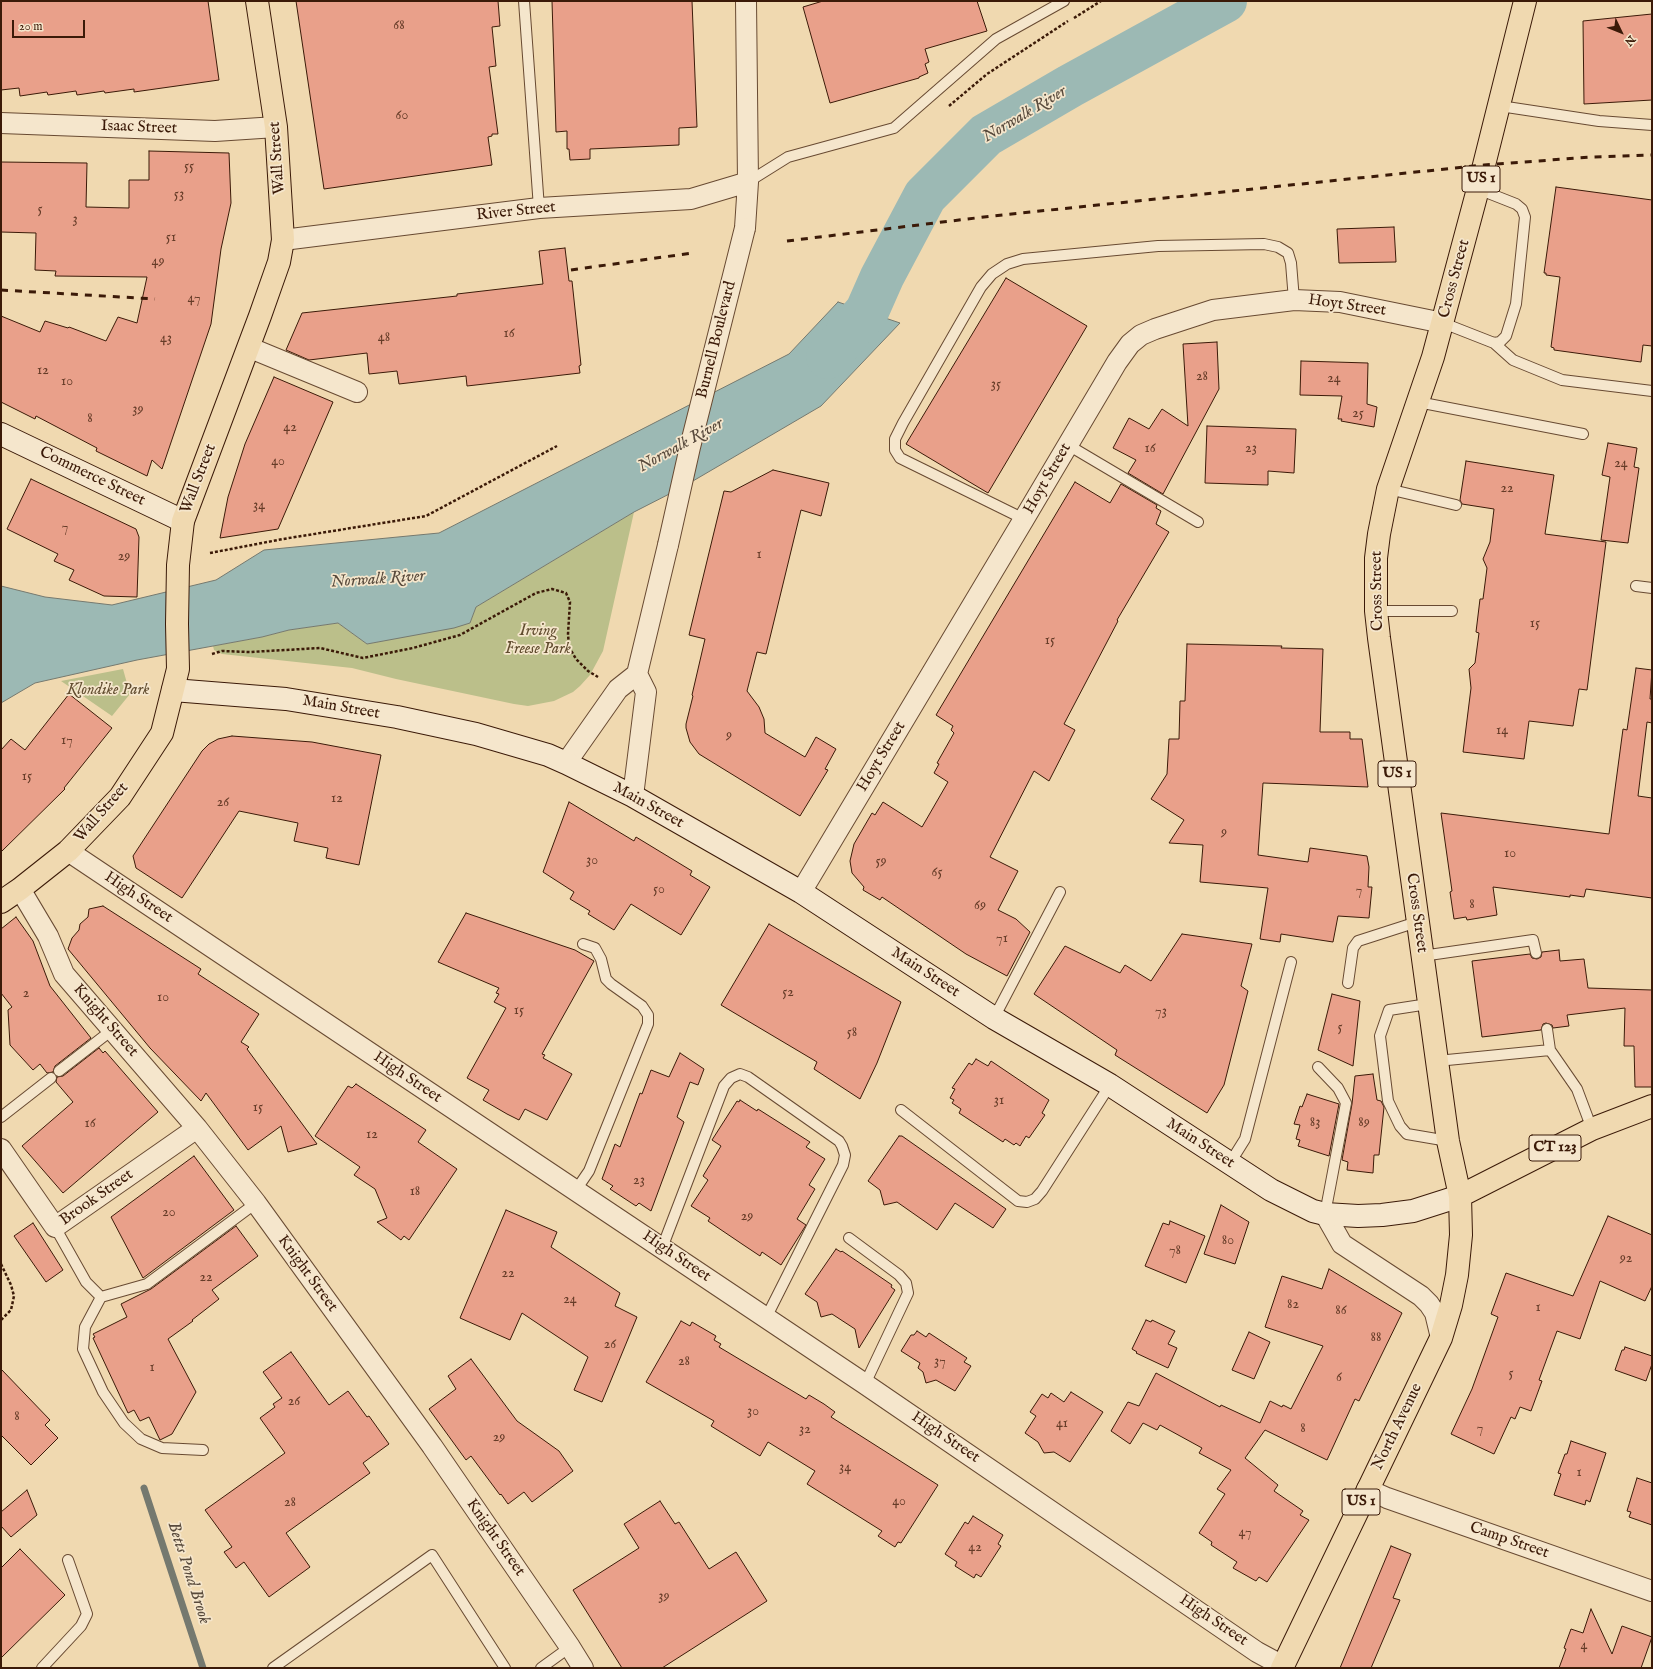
<!DOCTYPE html>
<html>
<head>
<meta charset="utf-8">
<style>
  body { margin:0 }
  #map { position:relative; width:1653px; height:1669px; overflow:hidden; background:#f0d9b0; font-family:"IM FELL English",serif }
  canvas { display:block }
  .frame { position:absolute; inset:0; border:2px solid #3b1a08; pointer-events:none }
  .north { position:absolute; left:1601px; top:12px; width:40px; height:40px; -webkit-text-stroke:3px #f5e6cc; paint-order:stroke; rotate:133deg; font-size:11px; font-weight:700; line-height:16px; text-align:center; color:#3b1a08 }
  .north::after { content:''; display:block; margin:auto; width:14px; height:18px; background:#3b1a08; clip-path:polygon(50% 0,100% 100%,50% 72%,0 100%) }
  .scale { position:absolute; left:12px; top:20px; width:73px; height:18px; box-sizing:border-box; border:2px solid #3b1a08; border-top:0; padding-left:5px; font-size:12px; line-height:14px; white-space:nowrap; color:#3b1a08; -webkit-text-stroke:3px #f5e6cc; paint-order:stroke }
</style>
</head>
<body>
<div id="map">
<canvas width="1653" height="1669"></canvas>
<div class="frame"></div>
<div class="north">N</div>
<div class="scale">20 m</div>
</div>
<script>
const c = document.querySelector('canvas').getContext('2d');
c.lineJoin = 'round';
function paint(path, color) {
  c.fillStyle = color;
  c.fill(path, 'evenodd');
}
function toPath(rows) {
  const path = new Path2D();
  for (const r of rows) {
    path.moveTo(r[0], r[1]);
    for (let i = 2; i < r.length; i += 2) path.lineTo(r[i], r[i + 1]);
  }
  return path;
}
function trace(path, color, width, dash) {
  c.strokeStyle = color;
  c.lineWidth = width;
  c.lineCap = dash ? 'butt' : 'round';
  c.setLineDash(dash || []);
  c.stroke(path);
}
function label(font, color, halo, rows, align = 'center') {
  c.font = font + ' "IM FELL English",serif';
  c.lineWidth = 3.5;
  c.setLineDash([]);
  c.textBaseline = 'middle';
  c.strokeStyle = halo;
  c.fillStyle = color;
  for (const [text, x, y, turn = 0] of rows) {
    c.save();
    c.translate(x, y);
    c.rotate((+turn || 0) * Math.PI / 180);
    c.textAlign = isNaN(turn) ? turn : align;
    if (halo) c.strokeText(text, 0, 0);
    c.fillText(text, 0, 0);
    c.restore();
  }
}
const green = toPath([
  [634,512,603,651,590,675,580,686,573,692,554,701,528,706,514,704,396,679,352,668,222,654,214,650,213,646,262,637,289,630,338,623,367,644,470,623,476,607],
  [123,669,130,694,112,716,61,681]
]);
const water = toPath([
  [838,302,900,323,821,406,681,488,634,512,476,607,470,623,454,628,367,644,338,623,289,630,262,637,137,660,35,683,1,703,1,586,45,597,112,605,216,580,264,550,439,533,789,354,838,302]
]);
const stream = toPath([
  [144,1488,203,1668]
]);
const river = toPath([
  [828,357,867,311,882,277,925,196,986,135,1070,86,1225,1]
]);
const building = toPath([
  [1,1,208,1,219,80,134,92,134,89,105,93,104,91,77,95,76,91,48,95,47,92,20,96,19,88,1,90,1,1],
  [296,1,498,1,500,26,492,27,496,66,489,67,498,134,492,134,492,136,488,137,492,165,324,189,296,1],
  [552,1,692,1,697,127,679,128,679,145,590,149,590,159,570,160,569,149,567,149,567,131,556,132,552,1],
  [823,1,977,1,987,31,925,49,929,62,925,64,928,73,919,77,919,78,830,103,803,7,823,1],
  [1652,14,1652,100,1584,104,1583,21,1652,14],
  [149,151,229,153,231,203,221,249,211,324,162,469,152,460,147,476,96,451,97,448,36,416,35,419,1,402,1,316,40,332,45,321,68,328,69,327,106,341,118,317,137,323,147,277,55,276,56,271,35,270,36,233,1,232,1,162,87,163,86,207,129,208,129,180,149,180,149,151],
  [1556,187,1652,200,1652,346,1643,345,1641,362,1554,350,1554,348,1551,347,1560,277,1546,275,1546,273,1544,273,1556,187],
  [1394,227,1396,262,1339,263,1337,229,1394,227],
  [565,248,569,281,572,281,581,365,579,366,580,373,467,386,466,376,399,384,397,371,369,374,367,353,309,360,286,350,302,313,457,296,457,294,543,284,539,251,565,248],
  [1006,278,1087,326,988,493,906,444,1006,278],
  [1217,342,1219,389,1163,494,1128,473,1136,460,1113,448,1129,418,1149,429,1162,409,1188,426,1183,344,1217,342],
  [1301,361,1368,363,1367,404,1377,407,1374,427,1341,421,1342,419,1338,419,1342,396,1300,395,1301,361],
  [274,377,333,402,278,529,220,538,228,497,245,444,274,377],
  [1207,426,1296,429,1294,473,1268,471,1268,485,1205,483,1207,426],
  [1608,443,1637,448,1634,467,1639,468,1628,543,1601,540,1610,477,1602,475,1608,443],
  [1466,461,1554,475,1545,534,1606,542,1587,690,1579,689,1573,726,1529,721,1524,759,1463,752,1471,688,1469,669,1475,663,1479,633,1476,632,1480,599,1483,599,1487,568,1483,559,1490,542,1494,509,1462,504,1460,500,1466,461],
  [773,470,829,483,821,516,801,510,766,654,757,652,747,691,759,707,764,719,765,733,805,757,816,737,836,749,825,769,828,770,800,816,699,754,690,742,686,728,686,724,693,696,692,695,705,639,689,635,724,491,731,492,773,470],
  [31,479,136,529,139,537,137,597,104,596,69,580,74,570,54,561,58,554,7,529,31,479],
  [1075,482,1110,503,1121,484,1157,505,1156,508,1161,511,1156,524,1169,532,1117,620,1118,621,1064,724,1075,730,1049,781,1034,771,990,857,1018,871,998,910,1016,919,1030,932,1007,976,966,954,882,897,880,900,863,890,864,887,852,873,850,861,854,844,872,813,875,815,883,802,922,827,948,782,934,773,939,764,937,763,954,733,951,730,953,726,936,715,1075,482],
  [1187,644,1282,646,1281,648,1323,649,1320,732,1350,732,1350,739,1362,739,1368,787,1263,783,1258,855,1308,862,1310,848,1367,856,1369,867,1368,887,1372,887,1369,918,1338,916,1333,942,1281,934,1280,942,1260,939,1268,888,1200,882,1203,845,1169,843,1184,820,1151,799,1167,774,1169,739,1179,739,1180,701,1185,701,1187,644],
  [1636,668,1652,670,1650,699,1652,699,1652,723,1647,722,1638,796,1652,798,1652,898,1586,889,1584,897,1570,895,1570,897,1493,887,1497,915,1467,920,1466,917,1454,919,1450,892,1452,891,1441,813,1609,834,1623,729,1627,730,1636,668],
  [69,694,112,728,64,788,65,789,1,852,1,750,11,739,25,750,69,694],
  [232,736,312,742,381,755,359,865,326,858,328,848,294,841,298,823,239,811,182,898,136,868,133,856,202,751,209,744,218,739,232,736],
  [569,802,634,841,636,837,692,871,690,875,710,887,681,935,631,904,614,930,588,914,590,911,570,899,574,892,543,872,569,802],
  [103,906,201,969,198,974,259,1014,241,1042,249,1047,247,1049,317,1144,288,1152,281,1126,248,1150,206,1093,201,1101,150,1048,68,949,72,938,79,930,80,924,88,917,89,909,103,906],
  [466,913,575,950,594,961,542,1054,545,1055,543,1058,572,1074,547,1120,525,1109,519,1120,507,1114,483,1100,489,1090,467,1078,506,1008,494,1002,499,994,496,993,499,988,438,962,466,913],
  [16,917,33,941,50,986,91,1038,55,1066,53,1072,47,1073,40,1064,33,1070,10,1045,8,1010,12,1007,1,993,1,929,16,917],
  [769,924,901,1002,877,1063,860,1099,814,1069,817,1062,721,1005,769,924],
  [1182,934,1252,944,1241,986,1248,991,1224,1085,1207,1113,1115,1055,1117,1050,1034,994,1065,946,1120,973,1125,965,1151,981,1182,934],
  [1559,950,1560,961,1584,959,1588,988,1652,990,1652,1087,1635,1087,1634,1046,1624,1046,1625,1008,1567,1015,1569,1026,1553,1028,1552,1025,1546,1023,1543,1024,1541,1030,1482,1037,1472,961,1530,954,1532,958,1537,959,1541,957,1542,952,1559,950],
  [1332,994,1360,1001,1353,1066,1318,1050,1332,994],
  [99,1048,103,1053,105,1051,158,1112,63,1193,22,1146,73,1102,56,1082,57,1077,63,1076,99,1048],
  [680,1053,704,1069,698,1085,690,1082,677,1117,684,1122,651,1211,639,1203,636,1206,610,1189,613,1186,602,1179,615,1144,620,1147,640,1093,642,1094,651,1070,669,1077,680,1053],
  [976,1059,988,1066,991,1061,1049,1100,1042,1113,1045,1115,1029,1138,1026,1136,1020,1146,1016,1143,1014,1145,1005,1139,1003,1142,959,1113,961,1109,952,1103,954,1100,950,1098,955,1089,952,1088,969,1063,972,1065,976,1059],
  [1373,1074,1377,1100,1381,1101,1384,1107,1379,1155,1374,1155,1373,1173,1347,1170,1348,1162,1342,1160,1352,1104,1355,1076,1373,1074],
  [356,1084,426,1130,418,1142,457,1169,409,1240,404,1236,401,1240,377,1222,387,1218,375,1189,354,1175,360,1167,315,1136,348,1086,352,1088,356,1084],
  [1307,1094,1339,1104,1329,1156,1298,1146,1300,1140,1296,1139,1300,1125,1294,1124,1300,1106,1302,1107,1307,1094],
  [740,1100,757,1111,758,1109,810,1142,806,1147,825,1159,809,1185,815,1189,797,1219,806,1225,781,1265,762,1252,760,1256,742,1244,708,1221,710,1218,691,1206,708,1180,703,1176,721,1146,712,1140,737,1101,739,1102,740,1100],
  [899,1136,902,1136,1006,1209,993,1228,955,1203,937,1230,897,1202,884,1205,880,1190,868,1181,899,1136],
  [194,1156,234,1210,143,1278,111,1217,194,1156],
  [1221,1205,1249,1222,1235,1264,1204,1254,1221,1205],
  [506,1210,557,1232,551,1247,620,1293,615,1306,637,1317,602,1402,574,1390,588,1357,522,1313,510,1340,460,1318,506,1210],
  [1608,1216,1652,1235,1652,1286,1645,1301,1600,1281,1580,1339,1557,1331,1539,1380,1542,1381,1531,1411,1520,1407,1515,1419,1511,1417,1494,1454,1451,1434,1472,1389,1498,1317,1491,1314,1506,1273,1573,1296,1608,1216],
  [1170,1221,1205,1236,1186,1283,1145,1266,1163,1223,1169,1225,1170,1221],
  [33,1223,63,1270,46,1282,14,1236,33,1223],
  [236,1226,258,1256,212,1290,219,1299,192,1320,193,1321,168,1339,196,1392,172,1434,160,1440,149,1417,140,1421,134,1410,128,1413,93,1338,95,1337,93,1334,127,1317,121,1304,151,1289,236,1226],
  [836,1249,841,1252,842,1251,873,1272,892,1285,891,1287,895,1290,859,1348,855,1329,832,1314,821,1317,817,1302,805,1294,836,1249],
  [1329,1269,1402,1313,1359,1401,1355,1399,1327,1460,1265,1430,1245,1458,1278,1485,1274,1491,1303,1511,1300,1515,1309,1520,1267,1582,1259,1577,1256,1581,1233,1568,1237,1562,1211,1545,1212,1542,1199,1533,1225,1494,1217,1489,1231,1470,1199,1453,1202,1448,1160,1425,1157,1430,1143,1423,1130,1444,1111,1431,1128,1402,1139,1406,1156,1373,1220,1407,1221,1405,1260,1423,1270,1401,1282,1407,1283,1405,1291,1409,1323,1346,1265,1327,1282,1276,1322,1289,1329,1269],
  [1146,1320,1151,1322,1152,1320,1175,1331,1168,1344,1177,1348,1168,1368,1136,1353,1137,1352,1132,1349,1146,1320],
  [681,1321,690,1326,692,1322,716,1336,714,1340,721,1344,719,1347,806,1399,809,1395,824,1404,835,1412,831,1417,938,1485,901,1543,898,1542,895,1547,878,1536,882,1531,807,1484,815,1471,768,1442,760,1456,711,1426,714,1421,646,1382,681,1321],
  [917,1331,926,1337,929,1333,967,1358,964,1362,971,1366,955,1391,936,1380,926,1383,923,1372,918,1368,920,1363,901,1351,911,1335,914,1335,917,1331],
  [1249,1332,1270,1342,1254,1379,1232,1370,1249,1332],
  [1625,1347,1652,1356,1652,1364,1646,1381,1615,1370,1622,1350,1624,1350,1625,1347],
  [291,1352,329,1405,348,1391,367,1417,369,1416,389,1444,363,1463,370,1473,286,1533,310,1567,269,1597,244,1562,236,1568,224,1552,232,1547,205,1510,285,1453,260,1418,275,1407,273,1404,282,1398,263,1372,291,1352],
  [471,1359,517,1421,559,1451,573,1471,532,1502,524,1492,508,1504,501,1494,500,1495,471,1456,466,1460,429,1409,456,1389,448,1376,471,1359],
  [1,1369,50,1420,45,1425,58,1438,31,1465,1,1435,1,1369],
  [1071,1392,1103,1412,1070,1462,1054,1452,1044,1453,1038,1442,1025,1433,1036,1416,1030,1412,1042,1394,1048,1398,1051,1393,1064,1402,1071,1392],
  [1571,1441,1606,1453,1590,1502,1586,1500,1585,1505,1554,1495,1561,1474,1558,1473,1565,1454,1567,1454,1571,1441],
  [1637,1478,1652,1483,1652,1525,1629,1517,1631,1512,1627,1511,1637,1478],
  [27,1490,37,1515,11,1537,1,1526,1,1512,27,1490],
  [660,1501,675,1524,679,1522,709,1569,736,1552,767,1601,662,1668,622,1668,573,1590,639,1548,624,1524,660,1501],
  [973,1516,1003,1535,998,1544,1001,1546,981,1577,976,1574,974,1578,955,1566,957,1562,945,1554,965,1522,968,1524,973,1516],
  [1391,1546,1411,1554,1393,1598,1400,1600,1371,1668,1340,1668,1391,1546],
  [20,1549,65,1595,1,1658,1,1568,20,1549],
  [1591,1609,1612,1654,1622,1626,1652,1637,1641,1668,1559,1668,1566,1649,1564,1648,1571,1629,1583,1633,1591,1609]
]);
const path = toPath([
  [1074,18,1101,1],
  [949,106,987,74,1068,21],
  [210,553,283,539,426,516,557,446],
  [212,654,222,651,250,652,320,648,363,658,413,648,460,635,536,593,552,589,566,593,570,602,568,634,569,647,576,659,588,671,598,677],
  [1,1264,11,1285,14,1296,11,1310,1,1320]
]);
const service = toPath([
  [524,1,539,208],
  [1500,106,1599,121,1652,125],
  [748,182,788,157,894,128,996,39,1064,1],
  [1443,323,1494,343,1500,342,1506,336,1516,304,1525,217,1522,209,1516,204,1478,189],
  [1494,343,1513,360,1562,380,1652,391],
  [1418,402,1583,434],
  [1068,445,1198,522],
  [1388,489,1456,505],
  [1024,519,900,458,895,450,895,439,903,423,981,287,992,274,1007,264,1023,259,1158,246,1264,244,1278,247,1288,253,1291,263,1294,300],
  [1636,586,1652,588],
  [1376,611,1452,611],
  [1422,956,1533,940,1536,953],
  [1348,983,1353,948,1358,941,1417,922],
  [1428,1004,1389,1010,1380,1036,1388,1101,1400,1126,1407,1134,1448,1141],
  [994,1018,1060,892],
  [1547,1029,1550,1050],
  [1437,1061,1550,1050,1577,1089,1592,1129],
  [1318,1067,1338,1088,1346,1103,1325,1214],
  [59,1071,112,1030],
  [901,1110,1018,1201,1027,1202,1035,1199,1042,1191,1110,1085],
  [1,1117,51,1078],
  [1230,1163,1245,1139,1291,962],
  [576,1190,589,1171,648,1024,648,1015,642,1006,611,984,606,979,601,959,595,948,583,944],
  [55,1227,86,1282,101,1297,147,1284,256,1203],
  [849,1238,899,1275,906,1283,908,1293,865,1384],
  [662,1248,724,1086,731,1078,740,1074,748,1077,839,1141,842,1146,845,1155,843,1165,766,1318],
  [101,1297,85,1327,83,1349,103,1392,124,1423,141,1439,162,1448,203,1450],
  [42,1668,81,1626,87,1614,68,1560],
  [273,1668,432,1555,505,1668],
  [541,1668,570,1647]
]);
const minor = toPath([
  [1,123,215,131,276,127],
  [745,228,748,182,746,1],
  [283,240,539,208,691,199,748,182],
  [248,347,357,392],
  [566,763,618,689,637,674],
  [633,796,646,692,637,674,668,545],
  [68,851,865,1384,1257,1652,1283,1666],
  [20,889,48,936,64,974,197,1128,256,1203,432,1446,570,1647,583,1668],
  [801,892,1024,519,1117,362,1130,344,1141,335,1155,329,1213,310,1294,300,1340,302,1443,323],
  [1,1149,55,1227,197,1128],
  [1325,1214,1342,1244,1421,1296,1429,1304,1435,1313,1441,1338],
  [1367,1489,1387,1498,1652,1591]
]);
const secondary = toPath([
  [1,434,183,521],
  [173,690,286,699,397,717,476,734,548,755,566,763,633,796,801,892,994,1018,1110,1085,1271,1190,1313,1211,1325,1214,1358,1216,1382,1215,1413,1211,1460,1196]
]);
const primary = toPath([
  [1,902,20,889,68,851,120,797,162,733,178,669,177,624,178,565,183,521,260,316,279,262,283,240,276,127,257,1],
  [1460,1196,1592,1129,1652,1106],
  [1282,1668,1441,1338,1451,1305,1457,1275,1461,1235,1460,1196,1448,1141,1437,1061,1379,638,1376,611,1376,558,1379,534,1388,489,1433,357,1478,189,1525,1]
]);
const rail = toPath([
  [787,241,992,216,1484,165,1591,157,1652,155],
  [571,270,692,253],
  [1,290,155,299]
]);
const minorBridge = toPath([
  [668,545,690,447,745,228]
]);
const numberNames = [
  ["68",399,26],
  ["60",402,116],
  ["55",189,167],
  ["53",179,195],
  ["5",40,210],
  ["3",75,220],
  ["51",171,238],
  ["49",158,262],
  ["47",194,299],
  ["16",509,334],
  ["48",384,338],
  ["43",166,339],
  ["12",43,371],
  ["28",1202,377],
  ["24",1334,379],
  ["10",67,382],
  ["35",996,385],
  ["39",138,410],
  ["25",1358,414],
  ["8",90,419],
  ["42",290,428],
  ["16",1150,449],
  ["23",1251,449],
  ["40",278,462],
  ["24",1621,464],
  ["22",1507,489],
  ["34",259,506],
  ["7",65,528],
  ["1",759,555],
  ["29",124,557],
  ["15",1535,624],
  ["15",1050,641],
  ["14",1502,731],
  ["9",729,736],
  ["17",67,741],
  ["15",27,777],
  ["12",337,799],
  ["26",223,803],
  ["9",1224,833],
  ["10",1510,854],
  ["30",592,861],
  ["59",881,862],
  ["65",937,873],
  ["50",659,890],
  ["7",1359,891],
  ["8",1472,905],
  ["69",980,906],
  ["71",1002,939],
  ["52",788,993],
  ["2",26,994],
  ["10",163,998],
  ["15",519,1011],
  ["73",1161,1012],
  ["5",1340,1028],
  ["58",852,1033],
  ["31",999,1101],
  ["15",258,1108],
  ["83",1315,1123],
  ["89",1364,1123],
  ["16",90,1124],
  ["12",372,1135],
  ["23",639,1181],
  ["18",415,1192],
  ["20",169,1213],
  ["29",747,1217],
  ["80",1228,1241],
  ["78",1175,1251],
  ["92",1626,1259],
  ["22",508,1274],
  ["22",206,1278],
  ["24",570,1300],
  ["82",1293,1305],
  ["1",1538,1308],
  ["86",1341,1311],
  ["88",1376,1338],
  ["26",610,1345],
  ["28",684,1362],
  ["37",940,1362],
  ["1",152,1368],
  ["5",1511,1374],
  ["6",1339,1378],
  ["26",294,1402],
  ["30",753,1412],
  ["8",17,1417],
  ["41",1062,1424],
  ["8",1303,1429],
  ["7",1480,1429],
  ["32",805,1430],
  ["29",499,1438],
  ["34",845,1468],
  ["1",1579,1473],
  ["40",899,1502],
  ["28",290,1503],
  ["47",1245,1533],
  ["42",975,1548],
  ["39",664,1597],
  ["4",1584,1646]
];
const shields = [
  [1481,179,38],
  [1397,774,38],
  [1555,1148,52],
  [1361,1502,38]
];
const shieldNames = [
  ["US 1",1481,179],
  ["US 1",1397,774],
  ["CT 123",1555,1148],
  ["US 1",1361,1502]
];
const streetNames = [
  ["Isaac Street",139,128,2],
  ["Wall Street",278,158,-94],
  ["River Street",516,212,-6],
  ["Cross Street",1455,279,-75],
  ["Hoyt Street",1347,306,8],
  ["Burnell Boulevard",717,340,-76],
  ["Commerce Street",92,477,26],
  ["Wall Street",199,479,-69],
  ["Hoyt Street",1048,479,-60],
  ["Cross Street",1378,591,-91],
  ["Main Street",341,708,10],
  ["Hoyt Street",882,757,-59],
  ["Main Street",648,806,29],
  ["Wall Street",102,813,-49],
  ["High Street",138,898,34],
  ["Cross Street",1416,913,82],
  ["Main Street",925,973,33],
  ["Knight Street",105,1021,49],
  ["High Street",407,1078,34],
  ["Main Street",1200,1144,33],
  ["Brook Street",97,1198,-35],
  ["High Street",676,1257,34],
  ["Knight Street",307,1274,54],
  ["North Avenue",1398,1427,-64],
  ["High Street",945,1438,34],
  ["Knight Street",495,1538,55],
  ["Camp Street",1509,1541,19],
  ["High Street",1213,1621,34]
];
const parkNames = [
  ["Irving",538,632],
  ["Freese Park",538,650],
  ["Klondike Park",108,691]
];
const waterNames = [
  ["Norwalk River",1025,115,-31],
  ["Norwalk River",681,446,-29],
  ["Norwalk River",378,580,-4],
  ["Betts Pond Brook",188,1573,72]
];
paint(green, '#bbbf8a');
paint(water, '#9cb9b4');
trace(water, '#75796f', 1);
trace(stream, '#75796f', 7);
trace(river, '#9cb9b4', 44);
paint(building, '#e9a08a');
trace(building, '#3b1a08', 1);
trace(service, '#684a32', 12);
trace(minor, '#684a32', 22);
trace(secondary, '#3b1a08', 24);
trace(primary, '#3b1a08', 24);
trace(path, '#3b1a08', 2.5, [3, 2]);
trace(service, '#f5e6cc', 10);
trace(minor, '#f5e6cc', 20);
trace(secondary, '#f5e6cc', 22);
trace(primary, '#f0d9b0', 22);
trace(rail, '#3b1a08', 3, [7, 7]);
trace(minorBridge, '#684a32', 22, []);
trace(minorBridge, '#f5e6cc', 20);
label('14px', '#663c28', null, numberNames);
for (const [x, y, w] of shields) {
  const box = new Path2D();
  box.roundRect(x - w / 2, y - 13, w, 26, 3);
  c.fillStyle = '#f5e6cc';
  c.fill(box);
  trace(box, '#3b1a08', 1);
}
label('bold 15px', '#3b1a08', null, shieldNames);
label('16px', '#3b1a08', '#f5e6cc', streetNames);
label('italic 16px', '#614c2f', '#f5e6cc', parkNames);
label('italic 17px', '#584a3c', '#f5e6cc', waterNames);
</script>
</body>
</html>
